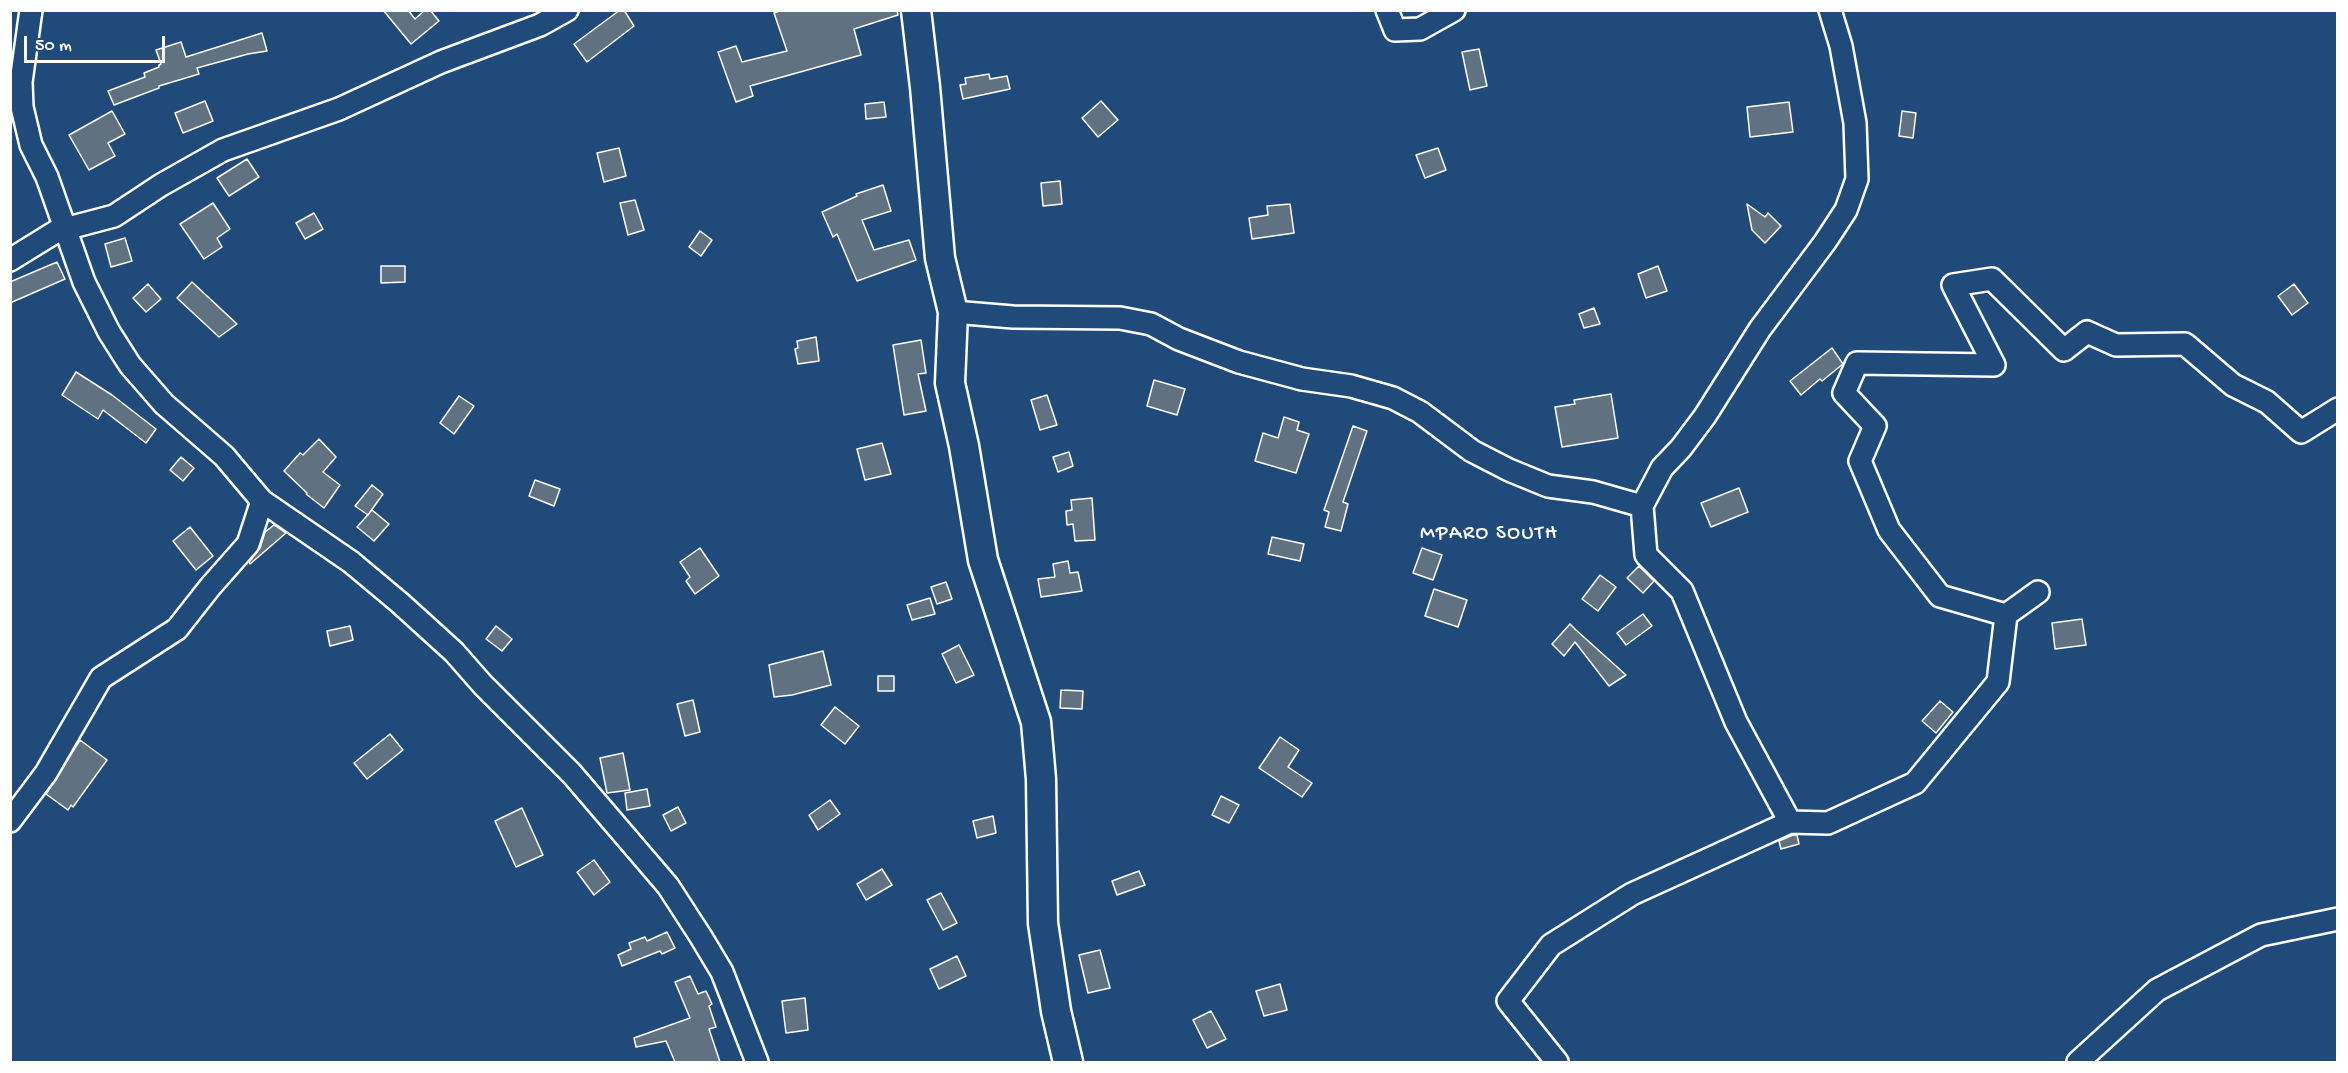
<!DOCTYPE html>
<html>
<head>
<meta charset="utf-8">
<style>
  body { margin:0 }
  #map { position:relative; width:2348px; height:1073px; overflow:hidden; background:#1f4a7a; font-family:"Gochi Hand",sans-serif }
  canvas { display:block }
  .frame { position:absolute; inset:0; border:12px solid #fff; pointer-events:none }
  .scale { position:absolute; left:24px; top:36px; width:141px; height:27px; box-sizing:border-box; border:3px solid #fff; border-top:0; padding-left:8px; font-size:18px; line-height:21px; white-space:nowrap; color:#fff; -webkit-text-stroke:4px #1f4a7a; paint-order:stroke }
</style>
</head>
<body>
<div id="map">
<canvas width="2348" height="1073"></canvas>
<div class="frame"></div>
<div class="scale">50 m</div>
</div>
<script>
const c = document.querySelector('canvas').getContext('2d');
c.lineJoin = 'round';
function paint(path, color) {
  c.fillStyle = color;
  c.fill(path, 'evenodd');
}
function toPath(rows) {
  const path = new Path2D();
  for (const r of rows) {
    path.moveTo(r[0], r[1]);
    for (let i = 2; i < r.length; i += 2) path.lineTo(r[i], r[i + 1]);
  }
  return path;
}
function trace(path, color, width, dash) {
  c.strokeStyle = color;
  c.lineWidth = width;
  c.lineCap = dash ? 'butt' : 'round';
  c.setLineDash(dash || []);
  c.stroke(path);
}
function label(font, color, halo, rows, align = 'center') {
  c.font = font + ' "Gochi Hand",sans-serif';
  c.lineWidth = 4.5;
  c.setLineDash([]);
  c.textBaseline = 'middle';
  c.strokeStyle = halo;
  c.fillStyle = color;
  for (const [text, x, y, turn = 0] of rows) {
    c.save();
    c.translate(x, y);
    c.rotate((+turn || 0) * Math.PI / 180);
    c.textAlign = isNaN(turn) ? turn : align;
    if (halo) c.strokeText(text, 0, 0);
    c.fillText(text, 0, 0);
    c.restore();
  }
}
const building = toPath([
  [383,10,408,10,415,19,425,10,430,10,439,21,411,44,383,10],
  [620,10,624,10,634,26,587,62,574,44,620,10],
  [782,10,897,10,898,15,854,29,861,55,750,86,753,96,736,102,718,52,736,46,742,62,787,51,774,13,782,10],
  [262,33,267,51,248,54,197,68,199,74,159,86,159,88,114,105,108,91,145,77,144,73,159,67,159,65,161,64,156,50,181,42,186,57,262,33],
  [1479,49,1487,86,1470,90,1462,52,1479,49],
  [989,74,990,79,1007,76,1010,89,963,99,960,85,966,84,965,78,989,74],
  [205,101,213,121,183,133,175,113,205,101],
  [1101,101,1118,120,1098,137,1082,118,1101,101],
  [884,102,886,117,866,119,865,104,884,102],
  [1789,102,1793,132,1750,137,1747,107,1789,102],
  [112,111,125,134,108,143,115,156,89,170,69,135,112,111],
  [1902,111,1916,113,1913,138,1899,136,1902,111],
  [619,148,626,176,604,182,597,153,619,148],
  [1438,148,1446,170,1425,178,1416,155,1438,148],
  [247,159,259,177,229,196,217,178,247,159],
  [1060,181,1062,204,1043,206,1041,183,1060,181],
  [883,185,891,211,862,220,874,250,909,240,916,260,857,281,837,234,833,237,822,212,857,196,856,194,883,185],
  [635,200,644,230,628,235,620,203,635,200],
  [213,203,230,229,217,238,222,247,204,259,180,224,213,203],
  [1290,204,1294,233,1252,239,1249,218,1268,215,1267,206,1290,204],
  [1747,204,1765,217,1768,213,1781,226,1765,243,1752,230,1747,204],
  [314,213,323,229,305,239,296,223,314,213],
  [700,231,712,240,701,256,689,247,700,231],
  [125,238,132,261,111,267,105,244,125,238],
  [57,262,65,279,10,303,10,282,57,262],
  [381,266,405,266,405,282,381,283,381,266],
  [1658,266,1667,291,1646,298,1638,274,1658,266],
  [192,282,237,324,219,337,177,298,192,282],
  [148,284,161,299,146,312,133,298,148,284],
  [2294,284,2308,303,2292,315,2278,296,2294,284],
  [1594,308,1600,324,1584,328,1579,314,1594,308],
  [816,337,819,361,798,364,795,349,798,348,797,341,816,337],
  [921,340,926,373,918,374,926,411,904,415,893,345,921,340],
  [1832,348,1843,364,1822,381,1820,379,1801,395,1790,381,1832,348],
  [76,372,112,395,156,429,146,443,103,410,98,419,62,395,76,372],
  [1154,380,1185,389,1177,415,1147,406,1154,380],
  [1611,394,1618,438,1562,447,1555,407,1575,404,1574,400,1611,394],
  [1047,395,1057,425,1040,430,1031,400,1047,395],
  [459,396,474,406,454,434,440,423,459,396],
  [1284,417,1299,422,1297,430,1309,434,1296,473,1255,461,1263,433,1278,438,1284,417],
  [1353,426,1367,431,1343,502,1348,504,1341,531,1325,527,1329,512,1324,510,1353,426],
  [319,439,336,457,323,472,340,485,324,508,306,494,307,493,284,471,300,453,303,455,319,439],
  [882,443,891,474,865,480,857,449,882,443],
  [1069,452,1073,466,1058,472,1053,457,1069,452],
  [181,457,194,468,183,481,170,470,181,457],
  [535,480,560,489,554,506,529,496,535,480],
  [372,485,383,494,368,515,355,506,372,485],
  [1739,488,1748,512,1711,527,1701,503,1739,488],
  [1092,498,1095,540,1075,541,1073,524,1067,525,1066,511,1072,510,1071,500,1092,498],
  [372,510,389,524,374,541,357,527,372,510],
  [274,525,286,533,250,564,249,562,260,548,265,532,274,525],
  [190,527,213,556,196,570,173,541,190,527],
  [1272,537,1304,544,1300,561,1268,554,1272,537],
  [700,548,719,576,695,594,686,581,690,577,680,562,700,548],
  [1422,548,1442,555,1433,580,1413,573,1422,548],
  [1068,561,1070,573,1078,572,1082,591,1041,597,1038,579,1055,577,1053,564,1068,561],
  [1639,566,1654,581,1643,593,1627,578,1639,566],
  [1600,575,1616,587,1598,611,1582,599,1600,575],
  [946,582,952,599,937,604,931,587,946,582],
  [1434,589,1467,600,1458,627,1425,616,1434,589],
  [930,598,935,614,912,620,907,605,930,598],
  [1643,614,1652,626,1626,645,1617,633,1643,614],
  [2082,619,2086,645,2055,649,2052,623,2082,619],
  [1570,624,1576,630,1626,675,1609,686,1575,642,1564,656,1552,644,1570,624],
  [350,626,353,640,330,646,327,631,350,626],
  [496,626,512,639,502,651,486,639,496,626],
  [959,645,974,675,956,683,942,654,959,645],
  [823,651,831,685,792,695,774,697,769,665,823,651],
  [878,676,894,676,894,691,878,691,878,676],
  [1061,690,1083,691,1082,709,1060,708,1061,690],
  [693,700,700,732,685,736,677,704,693,700],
  [1940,701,1953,712,1936,733,1922,721,1940,701],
  [835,707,859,726,845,744,821,725,835,707],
  [390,734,403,750,367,779,354,763,390,734],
  [1280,737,1299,750,1288,767,1312,783,1302,797,1259,768,1280,737],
  [80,740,107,760,73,807,71,805,68,810,46,794,80,740],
  [623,753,630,790,607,793,600,758,623,753],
  [647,789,650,806,627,810,625,793,647,789],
  [1221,796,1239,805,1229,823,1212,815,1221,796],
  [830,800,840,814,818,830,809,815,830,800],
  [678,807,686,823,671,831,663,815,678,807],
  [522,808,543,855,516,867,495,821,522,808],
  [993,816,996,833,977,838,973,821,993,816],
  [1793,835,1797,835,1799,844,1781,849,1779,841,1793,835],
  [594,860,610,882,594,895,577,872,594,860],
  [882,869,892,885,866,900,857,884,882,869],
  [1139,871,1145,885,1117,895,1112,881,1139,871],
  [941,893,957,923,943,930,927,900,941,893],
  [667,932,675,948,662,954,660,951,622,966,618,955,631,949,629,943,645,937,647,941,667,932],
  [1100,950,1110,988,1088,993,1079,955,1100,950],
  [957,956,966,976,939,989,930,969,957,956],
  [690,976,698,994,706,991,712,1004,709,1006,716,1027,709,1029,720,1062,675,1062,666,1041,636,1047,634,1038,690,1018,675,982,690,976],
  [1280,984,1287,1010,1264,1016,1256,991,1280,984],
  [805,998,808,1030,786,1033,782,1001,805,998],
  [1211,1011,1226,1039,1207,1048,1193,1020,1211,1011]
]);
const street = toPath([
  [31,10,21,82,22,107,31,145,47,177,84,282,109,332,130,365,164,404,224,456,262,501,351,562,400,603,454,652,483,685,572,774,668,886,701,937,722,972,757,1062],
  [1387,10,1395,30,1420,29,1454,10],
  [10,260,57,231,114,216,161,185,223,150,339,109,441,62,540,25,567,10],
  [953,312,1013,317,1120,318,1151,324,1179,339,1239,362,1302,379,1351,386,1393,398,1420,412,1472,451,1509,470,1548,486,1593,492,1642,506,1662,468,1681,448,1705,416,1760,329,1825,242,1846,210,1857,179,1855,123,1841,46,1830,10],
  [2038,592,2006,615,1940,596,1889,530,1860,461,1875,426,1844,393,1857,363,1994,365,1953,285,1992,279,2064,350,2087,332,2116,345,2185,344,2233,385,2267,402,2301,432,2338,409],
  [10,821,46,773,101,678,177,629,210,587,248,544,262,501],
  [1790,822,1828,823,1915,783,1998,682,2006,615],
  [1557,1062,1508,1001,1551,945,1632,894,1790,822,1736,722,1682,591,1646,555,1642,506],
  [2078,1062,2157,990,2261,935,2338,919]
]);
const secondary = toPath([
  [916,10,925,87,940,258,953,312,950,383,964,446,983,560,1036,722,1041,779,1043,923,1056,1011,1068,1062]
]);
const quarterNames = [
  ["MPARO SOUTH",1489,535]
];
paint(building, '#607281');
trace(building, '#fff', 1.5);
trace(street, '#fff', 26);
trace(secondary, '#fff', 33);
trace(street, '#1f4a7a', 21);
trace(secondary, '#1f4a7a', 28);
c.letterSpacing = '1.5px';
label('21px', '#fff', '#1f4a7a', quarterNames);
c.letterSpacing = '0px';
</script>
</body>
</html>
